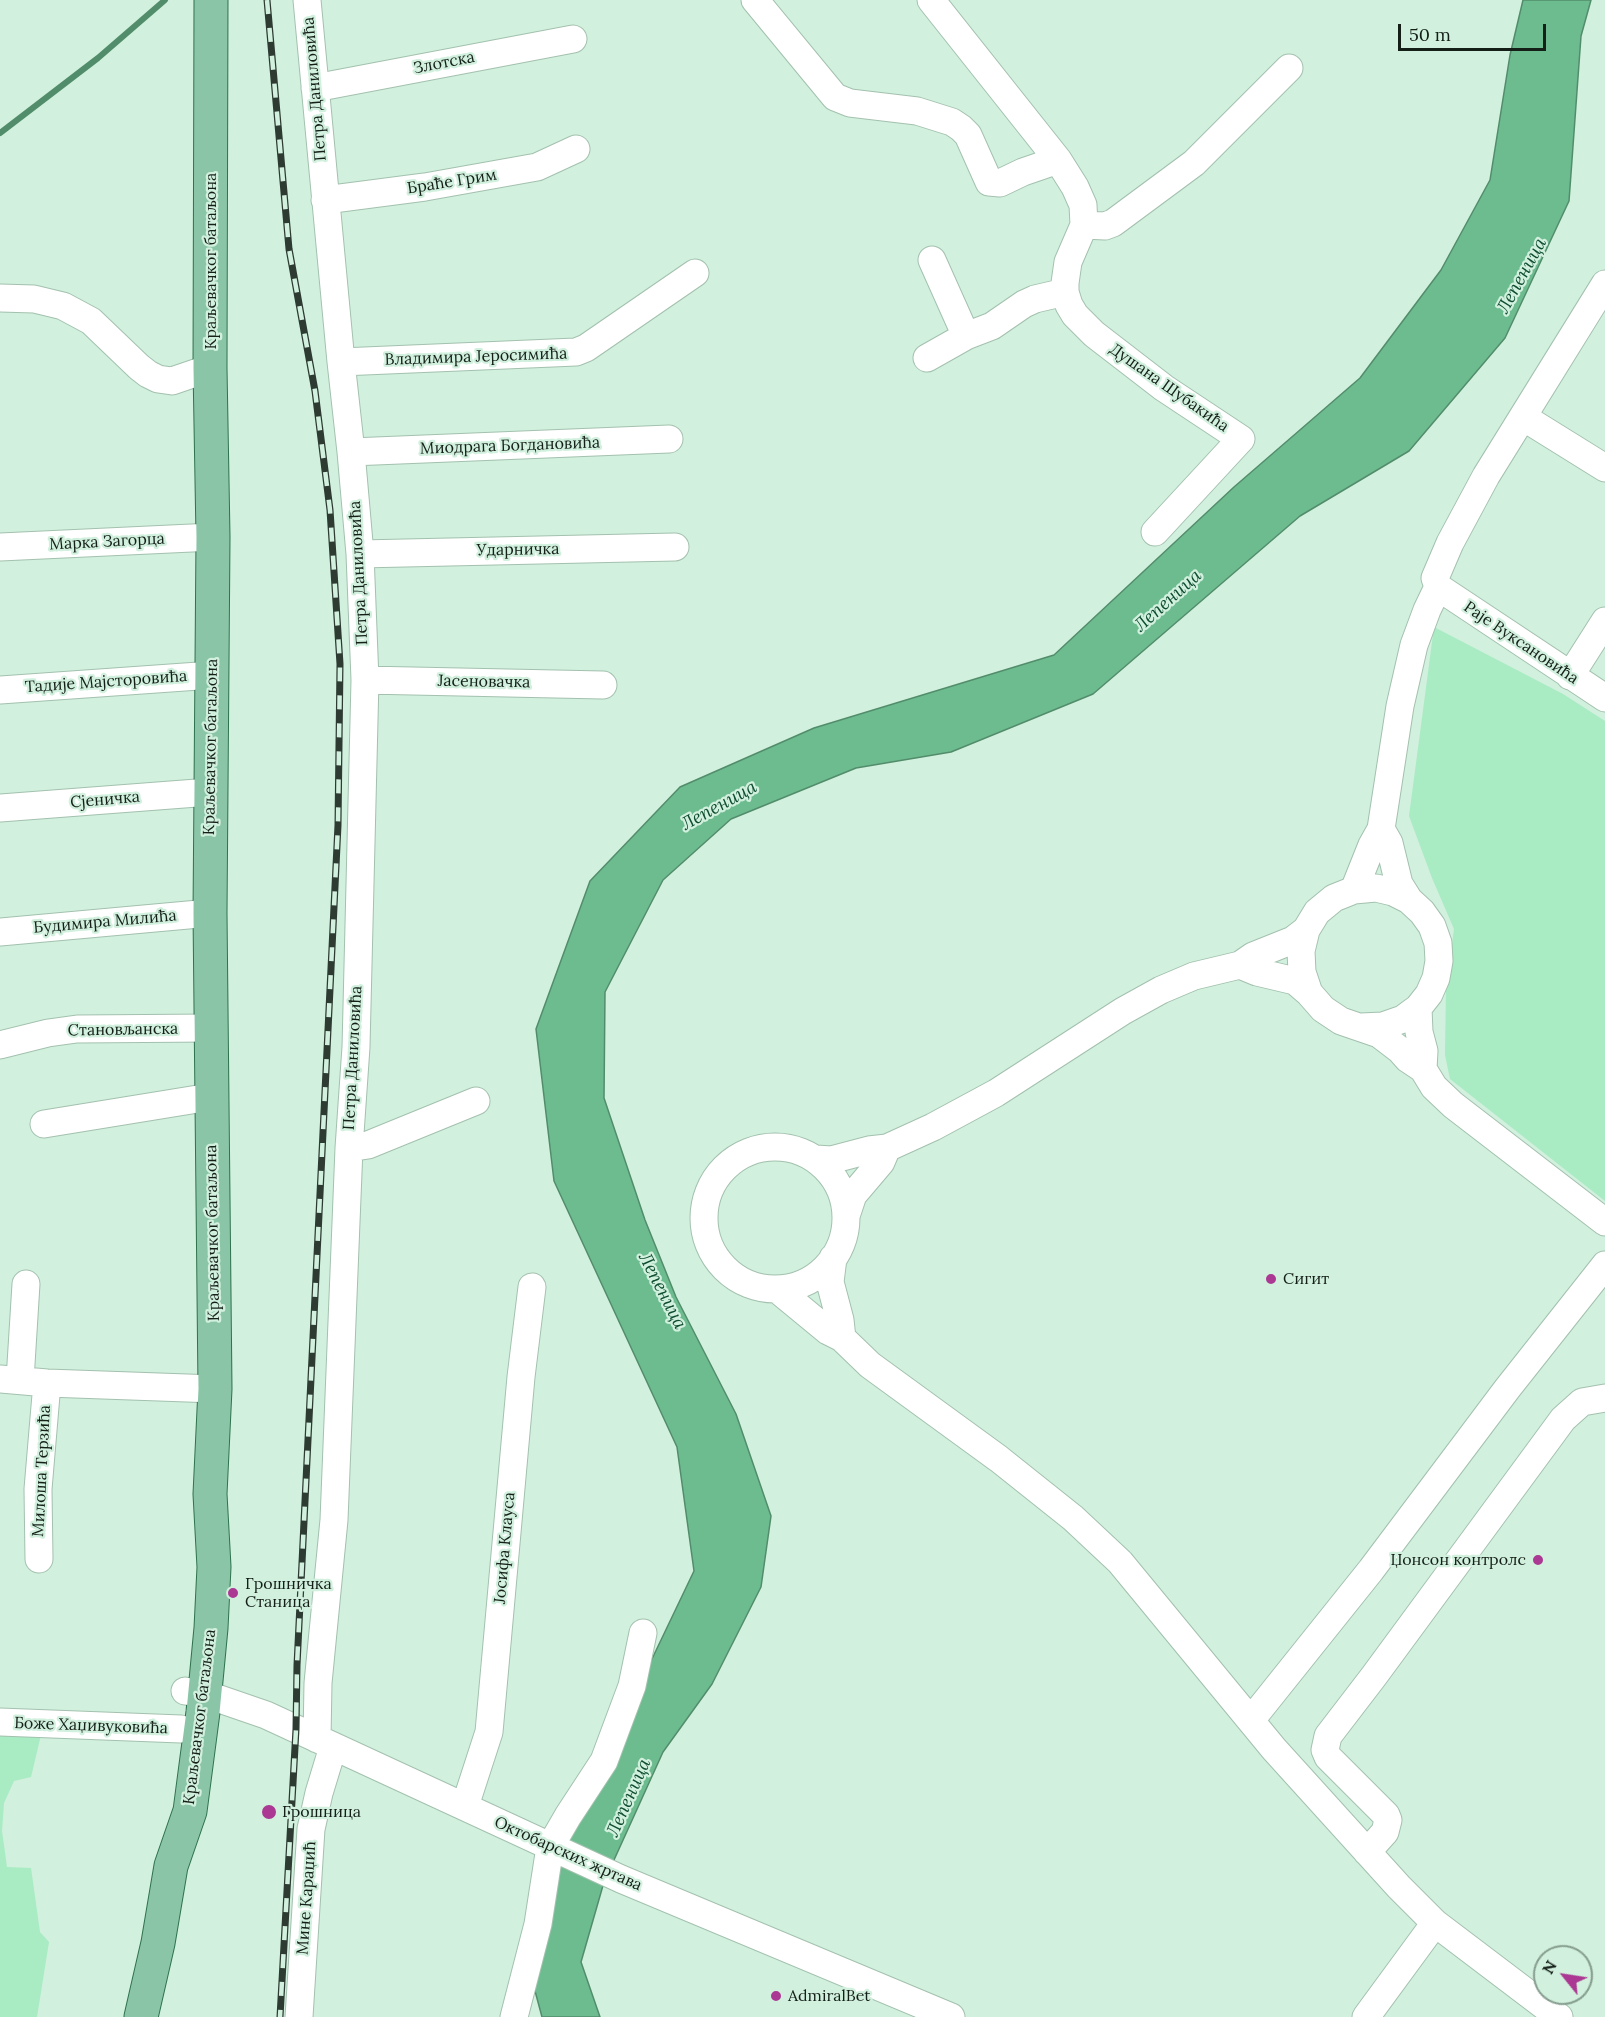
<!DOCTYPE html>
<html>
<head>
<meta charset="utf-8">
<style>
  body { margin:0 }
  #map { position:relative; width:1605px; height:2017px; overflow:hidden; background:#d1f0dd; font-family:Lora,serif }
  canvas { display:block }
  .north { position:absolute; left:1533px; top:1945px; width:60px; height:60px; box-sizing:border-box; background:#d1f0dd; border:2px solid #859c8e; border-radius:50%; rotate:300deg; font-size:16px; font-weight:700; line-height:24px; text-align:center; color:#141f18 }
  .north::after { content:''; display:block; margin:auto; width:21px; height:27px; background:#ab3892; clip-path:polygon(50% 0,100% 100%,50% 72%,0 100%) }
  .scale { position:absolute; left:1398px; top:24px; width:148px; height:27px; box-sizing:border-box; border:3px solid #141f18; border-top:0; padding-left:8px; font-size:18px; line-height:21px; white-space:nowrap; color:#141f18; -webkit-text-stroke:4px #d1f0dd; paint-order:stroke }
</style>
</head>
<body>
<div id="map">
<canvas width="1605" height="2017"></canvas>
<div class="north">N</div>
<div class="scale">50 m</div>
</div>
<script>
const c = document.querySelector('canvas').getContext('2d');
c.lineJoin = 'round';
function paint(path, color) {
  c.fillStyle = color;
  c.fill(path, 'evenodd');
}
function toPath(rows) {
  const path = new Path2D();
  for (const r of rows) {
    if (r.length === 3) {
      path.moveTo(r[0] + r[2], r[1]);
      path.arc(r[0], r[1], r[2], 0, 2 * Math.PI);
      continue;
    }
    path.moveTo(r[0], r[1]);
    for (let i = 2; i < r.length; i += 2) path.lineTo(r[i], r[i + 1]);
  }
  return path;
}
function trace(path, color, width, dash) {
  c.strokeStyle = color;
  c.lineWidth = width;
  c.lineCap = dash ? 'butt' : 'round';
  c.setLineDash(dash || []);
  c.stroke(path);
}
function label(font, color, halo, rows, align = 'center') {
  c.font = font + ' Lora,serif';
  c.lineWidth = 4.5;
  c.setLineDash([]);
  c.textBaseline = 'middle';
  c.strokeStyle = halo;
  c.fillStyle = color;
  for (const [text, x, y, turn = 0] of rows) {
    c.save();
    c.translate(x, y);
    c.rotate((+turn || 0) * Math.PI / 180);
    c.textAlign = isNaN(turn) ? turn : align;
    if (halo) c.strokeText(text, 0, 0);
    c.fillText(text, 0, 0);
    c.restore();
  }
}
const green = toPath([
  [1434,627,1563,694,1605,721,1605,1201,1450,1079,1445,1055,1446,991,1454,929,1432,878,1409,816],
  [0,1731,41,1735,31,1777,14,1781,4,1803,2,1831,7,1867,31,1868,40,1932,49,1942,37,2017,0,2017]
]);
const water = toPath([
  [1523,0,1591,0,1581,36,1569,201,1505,338,1409,451,1300,516,1093,694,951,752,856,768,731,819,663,880,605,992,604,1098,645,1220,676,1297,736,1414,771,1516,761,1587,712,1684,663,1752,604,1882,581,1962,600,2017,542,2017,531,1976,553,1866,694,1571,677,1447,554,1181,536,1029,590,881,680,787,814,728,1054,655,1234,487,1360,378,1441,270,1490,180,1510,55,1523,0]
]);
const stream = toPath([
  [0,133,98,58,165,0]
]);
const minor = toPath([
  [307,0,341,362,351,452,360,554,365,680,356,1047,349,1148,334,1520,318,1683,317,1739],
  [755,0,835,97,850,103,917,111,952,122,961,128,968,135,989,182,1000,183,1023,172,1058,160],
  [931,0,1058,160,1075,187,1083,205,1084,225,1068,262,1065,283,1065,292,1069,305,1075,315,1094,334,1164,388,1241,439,1155,532],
  [315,88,573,39],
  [325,200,425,187,537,167,576,149],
  [1084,225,1105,226,1113,223,1194,163,1289,68],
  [932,260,966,336],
  [0,298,34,299,63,306,91,321,139,367,148,374,158,379,172,381,210,368],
  [927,358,966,336,992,326,1024,304,1035,299,1065,292],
  [341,362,576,352,586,348,695,273],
  [1523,417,1605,468],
  [351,452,669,439],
  [0,547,213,537],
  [360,554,675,547],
  [1438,587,1605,698],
  [1570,676,1605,621],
  [365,680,603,685],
  [0,690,213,675],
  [0,808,210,792],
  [1381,829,1389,843,1399,884,1409,900],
  [1354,890,1372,845,1381,829,1400,706,1414,645,1427,610,1438,587,1435,578,1450,543,1486,476,1605,284],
  [0,932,210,913],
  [1240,965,1257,972,1295,981,1309,993],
  [1418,1008,1419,1032,1424,1051,1423,1069],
  [1361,1027,1383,1026,1403,1019,1418,1008,1429,994,1436,978,1439,961,1438,943,1432,926,1422,912,1409,900,1393,892,1376,888,1354,890,1334,898,1317,912,1306,930,1301,951,1302,972,1309,993,1323,1009,1341,1021,1379,1034,1400,1050,1408,1059,1423,1069,1434,1087,1453,1105,1605,1222],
  [0,1045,48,1033,77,1029,212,1028],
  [44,1124,210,1097],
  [775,1218,71],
  [349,1148,368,1145,476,1101],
  [816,1159,831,1160,869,1150,887,1148,933,1127,996,1093,1123,1011,1161,990,1194,976,1240,965,1253,956,1293,940,1306,930],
  [846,1216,853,1195,881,1162,887,1148],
  [833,1258,830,1282,840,1320,842,1338],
  [777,1289,828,1331,842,1338,870,1365,999,1459,1073,1518,1120,1562,1274,1749,1399,1887,1435,1923,1559,2017],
  [0,1379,47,1383,215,1389],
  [20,1380,26,1284],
  [39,1559,38,1489,47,1383],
  [185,1691,205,1694,266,1715,621,1879,951,2017],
  [1251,1720,1371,1570,1507,1389,1605,1265],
  [0,1722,181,1729],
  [465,1806,489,1732,521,1377,532,1287],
  [1367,1852,1385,1832,1388,1820,1386,1815,1328,1757,1325,1750,1328,1736,1374,1676,1563,1419,1582,1402,1605,1398],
  [299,2017,311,1829,319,1793,333,1747],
  [514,2017,538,1924,550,1847,568,1816,604,1761,632,1686,643,1633],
  [1366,2017,1435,1923]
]);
const major = toPath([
  [141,2017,158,1943,171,1866,190,1811,203,1712,211,1628,214,1567,210,1494,215,1389,210,913,213,537,210,368,211,0]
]);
const rail = toPath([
  [267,0,289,249,315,391,330,510,340,664,338,825,297,1665,296,1729,280,2017]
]);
const markers = [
  [1271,1279,6,"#ab3892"],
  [1538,1560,6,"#ab3892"],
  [233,1593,6,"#ab3892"],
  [269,1812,8,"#ab3892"],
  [776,1996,6,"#ab3892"]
];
const streetNames = [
  ["Злотска",444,63,-11],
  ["Петра Даниловића",315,89,-95],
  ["Браће Грим",452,182,-9],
  ["Краљевачког батаљона",211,261,-90],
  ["Владимира Јеросимића",476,357,-2],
  ["Душана Шубакића",1169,388,35],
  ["Миодрага Богдановића",510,446,-2],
  ["Марка Загорца",107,542,-3],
  ["Ударничка",518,550,-1],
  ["Петра Даниловића",359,573,-93],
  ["Раје Вуксановића",1521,643,34],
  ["Тадије Мајсторовића",106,682,-4],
  ["Јасеновачка",484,682,1],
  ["Краљевачког батаљона",211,747,-89],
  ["Сјеничка",105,800,-5],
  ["Будимира Милића",105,922,-5],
  ["Становљанска",123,1030,-1],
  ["Петра Даниловића",353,1058,-87],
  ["Краљевачког батаљона",213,1233,-91],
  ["Милоша Терзића",42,1471,-87],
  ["Јосифа Клауса",505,1548,-85],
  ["Краљевачког батаљона",200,1717,-83],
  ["Боже Хаџивуковића",91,1726,2],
  ["Октобарских жртава",568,1854,24],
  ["Мине Караџић",307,1898,-86]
];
const poiNames = [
  ["Сигит",1283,1279],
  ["Џонсон контролс",1526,1560,"right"],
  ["Грошничка",245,1584],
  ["Станица",245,1602],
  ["Грошница",282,1812],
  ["AdmiralBet",788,1996]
];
const waterNames = [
  ["Лепеница",1522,276,-61],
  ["Лепеница",1168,601,-42],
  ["Лепеница",719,806,-29],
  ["Лепеница",662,1291,63],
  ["Лепеница",629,1798,-66]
];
paint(green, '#a9ebc3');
paint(water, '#6dbc8f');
trace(water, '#528d6b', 1.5);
trace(stream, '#528d6b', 6);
trace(minor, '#a3c1ae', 29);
trace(major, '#2f724f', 35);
trace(minor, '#fff', 27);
trace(major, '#8bc5a7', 33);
trace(rail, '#2d3b32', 7);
trace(rail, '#d1f0dd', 4.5, [14]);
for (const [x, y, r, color] of markers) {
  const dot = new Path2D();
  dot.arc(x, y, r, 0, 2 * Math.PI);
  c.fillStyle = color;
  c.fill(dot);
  trace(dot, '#d1f0dd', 2);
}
label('16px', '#141f18', '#d1f0dd', streetNames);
label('16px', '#141f18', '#d1f0dd', poiNames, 'left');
label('italic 18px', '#0f4d30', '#d1f0dd', waterNames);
</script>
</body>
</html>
